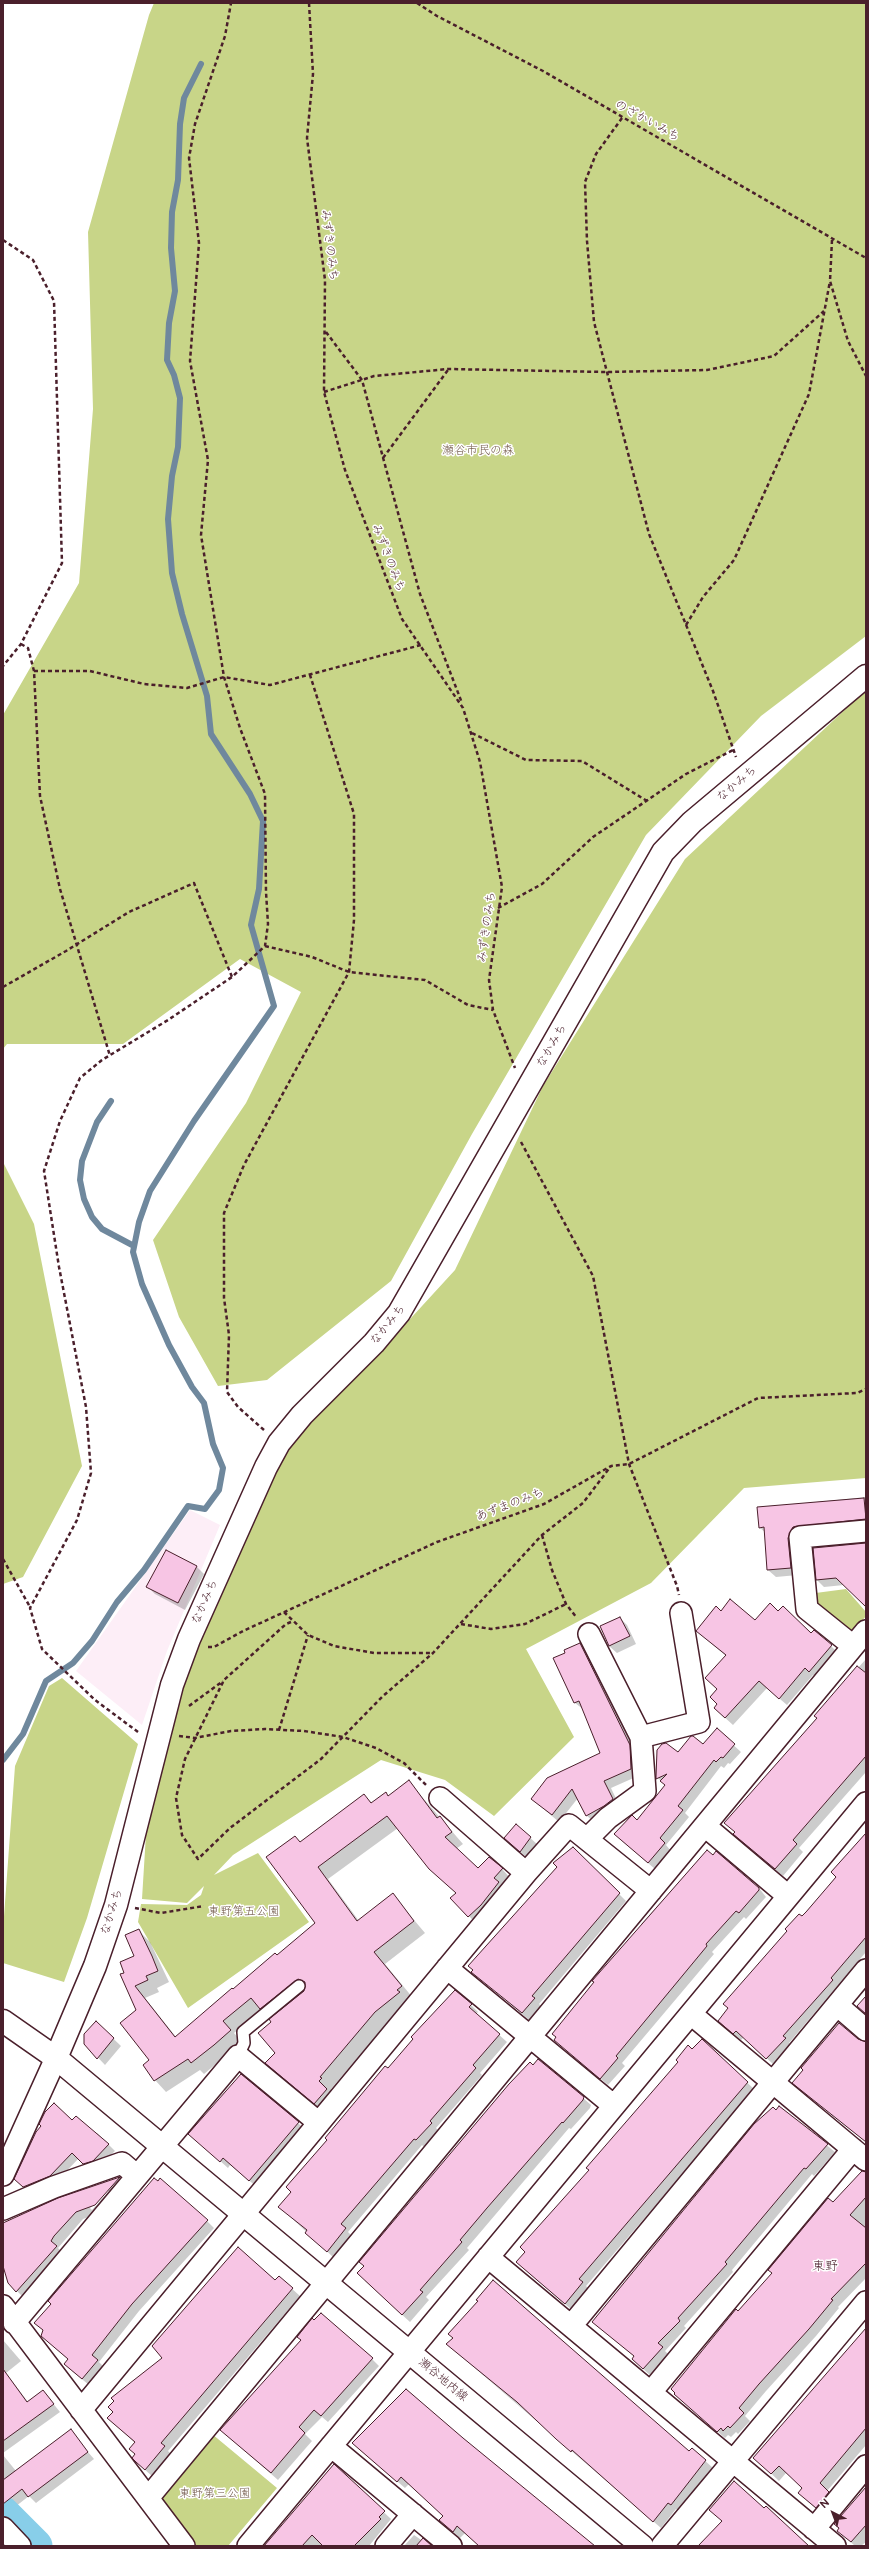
<!DOCTYPE html>
<html>
<head>
<meta charset="utf-8">
<style>
  body { margin:0 }
  #map { position:relative; width:869px; height:2549px; overflow:hidden; background:#fff; font-family:"Balsamiq Sans",sans-serif }
  canvas { display:block }
  .frame { position:absolute; inset:0; border:4px solid #4a1f2b; pointer-events:none }
  .north { position:absolute; left:813px; top:2493px; width:40px; height:40px; -webkit-text-stroke:3px #fff; paint-order:stroke; rotate:318deg; font-size:11px; font-weight:700; line-height:16px; text-align:center; color:#4a1f2b }
  .north::after { content:''; display:block; margin:auto; width:14px; height:18px; background:#4a1f2b; clip-path:polygon(50% 0,100% 100%,50% 72%,0 100%) }
</style>
</head>
<body>
<div id="map">
<canvas width="869" height="2549"></canvas>
<div class="frame"></div>
<div class="north">N</div>
</div>
<script>
const c = document.querySelector('canvas').getContext('2d');
c.lineJoin = 'round';
function paint(path, color) {
  c.fillStyle = color;
  c.fill(path, 'evenodd');
}
function toPath(rows) {
  const path = new Path2D();
  for (const r of rows) {
    path.moveTo(r[0], r[1]);
    for (let i = 2; i < r.length; i += 2) path.lineTo(r[i], r[i + 1]);
  }
  return path;
}
function trace(path, color, width, dash) {
  c.strokeStyle = color;
  c.lineWidth = width;
  c.lineCap = dash ? 'butt' : 'round';
  c.setLineDash(dash || []);
  c.stroke(path);
}
function label(font, color, halo, rows, align = 'center') {
  c.font = font + ' "Balsamiq Sans","Klee One",sans-serif';
  c.lineWidth = 3;
  c.setLineDash([]);
  c.textBaseline = 'middle';
  c.strokeStyle = halo;
  c.fillStyle = color;
  for (const [text, x, y, turn = 0] of rows) {
    c.save();
    c.translate(x, y);
    c.rotate((+turn || 0) * Math.PI / 180);
    c.textAlign = isNaN(turn) ? turn : align;
    if (halo) c.strokeText(text, 0, 0);
    c.fillText(text, 0, 0);
    c.restore();
  }
}
const built = toPath([
  [190,1510,220,1525,167,1651,142,1725,76,1671]
]);
const green = toPath([
  [154,3,866,3,866,636,761,716,646,835,472,1134,391,1281,267,1380,218,1386,179,1317,153,1240,246,1103,301,992,240,959,123,1044,7,1044,3,1049,3,715,79,583,93,409,88,232,149,15],
  [866,690,866,1478,744,1488,651,1583,526,1649,574,1737,494,1816,445,1780,381,1760,233,1855,214,1875,258,1853,309,1922,188,2008,138,1922,141,1904,187,1905,201,1895,204,1886,187,1903,142,1899,146,1834,176,1695,285,1451,321,1401,378,1354,455,1270,543,1086,685,859],
  [3,1162,34,1224,82,1466,23,1577,3,1584],
  [846,1589,866,1612,866,1616,852,1633,809,1601,808,1594],
  [62,1678,138,1744,87,1918,64,1982,3,1963,3,1930,15,1766,49,1686],
  [212,2434,277,2488,228,2546,196,2546,156,2494]
]);
const shadow = toPath([
  [866,1497,866,1526,806,1532,798,1575,776,1577,768,1570,766,1533,760,1528,758,1508],
  [866,1544,866,1606,844,1585,824,1587,817,1580],
  [197,1567,204,1574,185,1610,155,1594,148,1587],
  [721,1612,755,1621,779,1612,831,1646,838,1653,817,1678,813,1675,787,1705,767,1688,733,1725,722,1715,718,1704,718,1689,726,1656,705,1638],
  [620,1618,627,1625,636,1644,617,1653,609,1646],
  [580,1644,587,1651,636,1753,638,1776,611,1788,620,1807,594,1822,586,1815,578,1798,559,1822,532,1799,601,1753,583,1709,575,1703,555,1659],
  [866,1659,866,1772,799,1848,803,1852,783,1876,741,1841,818,1718,815,1716],
  [717,1730,741,1752,730,1764,728,1763,724,1768,721,1766,685,1813,689,1817,666,1845,671,1851,655,1869,622,1841,666,1786,657,1777,678,1753,703,1746],
  [409,1782,463,1844,456,1849,478,1869,502,1869,513,1881,480,1928,469,1916,456,1893,442,1880,398,1828,328,1879,359,1921,393,1895,425,1933,385,1964,413,1998,410,2004,387,2023,331,2089,333,2090,326,2114,267,2063,276,2053,272,2022,262,2010,234,2033,242,2042,204,2074,200,2070,166,2092,155,2080,126,1973,135,1957,138,1930,150,1942,169,1982,157,1988,159,1992,145,1998,176,2037,316,1924,300,1843,364,1796,372,1803,386,1794,389,1797],
  [516,1825,538,1845,527,1858,513,1845],
  [866,1835,866,1952,789,2043,792,2046,774,2065,744,2037,741,2040,726,2028,802,1917,837,1877],
  [573,1848,626,1901,539,2004,541,2006,529,2020,473,1972],
  [707,1851,759,1888,766,1897,746,1919,744,1917,712,1952,714,1954,622,2063,625,2066,608,2085,555,2040,643,1926,641,1924],
  [471,2005,478,2012,476,2014,507,2042,480,2073,482,2075,436,2128,438,2130,424,2147,422,2145,348,2232,352,2236,334,2258,280,2207,388,2070],
  [96,2022,121,2046,105,2065,85,2044],
  [839,2024,866,2043,866,2142,800,2090],
  [702,2040,755,2090,586,2286,590,2290,572,2310,524,2269,526,2252,590,2170],
  [530,2063,583,2098,591,2105,590,2108,571,2129,569,2128,467,2248,469,2250,426,2297,429,2300,410,2322,365,2281,365,2266,360,2262],
  [241,2075,306,2130,257,2187,230,2165,228,2168,190,2134],
  [780,2107,835,2152,814,2176,812,2174,732,2270,733,2272,684,2326,686,2328,665,2351,669,2355,651,2376,640,2366,635,2357,593,2322],
  [73,2122,95,2135,97,2133,115,2151,99,2166,90,2170,79,2158,56,2182,30,2193,22,2185,42,2126],
  [866,2172,866,2278,838,2307,839,2308,816,2336,766,2391,745,2416,750,2421,738,2434,736,2432,731,2437,728,2435,725,2438,675,2394,738,2312,833,2204],
  [120,2178,127,2185,102,2212,83,2219,58,2248,64,2254,24,2298,9,2283,3,2249,3,2224,59,2199],
  [106,2191,109,2191,92,2210,90,2208],
  [207,2221,214,2228,139,2311,99,2362,105,2368,89,2385,72,2371,69,2360,42,2336,44,2331,35,2323],
  [279,2277,300,2296,168,2451,171,2454,152,2476,144,2469,136,2455,135,2443,108,2418],
  [479,2302,689,2453,692,2449,713,2468,679,2511,676,2509,661,2528,455,2351,454,2338],
  [866,2329,866,2445,827,2491,835,2500,823,2515,806,2500,803,2488,786,2473,779,2481,755,2458],
  [3,2340,21,2361,6,2373,28,2402,43,2391,60,2412,3,2453],
  [302,2340,372,2359,379,2366,328,2422,322,2417,305,2434,312,2441,278,2480,221,2430],
  [70,2431,94,2459,36,2503,29,2496,11,2510,3,2501,3,2455,16,2471],
  [360,2450,546,2508,593,2546,480,2546,465,2533,460,2538,440,2520,444,2516,409,2484,405,2488],
  [334,2465,391,2519,369,2546,266,2546],
  [866,2489,866,2542,861,2546,855,2546,846,2538],
  [414,2535,430,2546,404,2546]
]);
const stream = toPath([
  [111,1101,97,1122,82,1161,80,1180,84,1199,92,1217,102,1229,134,1246],
  [3,1760,23,1734,46,1681,73,1663,92,1641,117,1602,144,1570,188,1506,205,1509,219,1490,223,1468,213,1444,204,1403,192,1387,169,1345,142,1284,133,1252,139,1222,150,1191,194,1121,274,1006,251,925,259,889,263,821,250,794,211,734,207,696,182,614,172,573,168,519,172,476,178,447,180,398,174,375,167,360,169,323,175,291,171,248,172,212,178,180,180,124,184,98,201,64]
]);
const river = toPath([
  [3,2514,35,2546]
]);
const building = toPath([
  [864,1498,866,1519,793,1527,788,1538,791,1568,767,1570,764,1527,759,1528,757,1507,864,1498],
  [866,1543,866,1607,836,1578,816,1580,813,1548,866,1543],
  [166,1550,197,1566,178,1603,146,1587,166,1550],
  [730,1599,755,1620,770,1603,778,1611,783,1606,811,1633,814,1630,832,1645,809,1672,805,1668,779,1699,759,1681,725,1718,714,1708,717,1704,710,1697,717,1689,705,1678,726,1655,696,1631,716,1606,721,1611,730,1599],
  [620,1617,630,1636,609,1646,600,1626,620,1617],
  [580,1643,630,1745,631,1769,604,1781,613,1799,604,1806,586,1816,572,1789,552,1815,531,1799,547,1778,600,1753,579,1701,574,1703,553,1658,565,1653,564,1650,580,1643],
  [857,1666,866,1673,866,1756,793,1840,797,1844,775,1869,733,1834,735,1832,724,1823,817,1718,814,1716,857,1666],
  [717,1728,735,1744,723,1758,721,1757,716,1762,714,1760,678,1806,683,1810,660,1838,665,1843,648,1863,614,1834,632,1815,637,1820,665,1785,660,1781,667,1774,656,1779,656,1777,657,1750,662,1744,666,1743,678,1752,691,1736,693,1736,703,1744,717,1728],
  [409,1780,437,1818,440,1816,452,1832,445,1837,478,1868,489,1857,503,1868,494,1878,499,1882,481,1905,468,1917,450,1898,456,1893,429,1869,387,1816,318,1867,357,1921,393,1893,414,1921,374,1952,402,1986,397,1990,400,1992,375,2012,320,2077,322,2078,319,2081,327,2089,314,2104,265,2063,275,2053,258,2033,271,2022,269,2019,304,1991,305,1982,298,1979,260,2009,251,1998,223,2021,231,2030,214,2045,191,2063,188,2059,154,2081,143,2065,149,2060,120,2023,136,2010,120,1974,124,1973,120,1962,134,1956,125,1935,139,1929,152,1956,158,1971,146,1976,148,1980,135,1986,175,2037,232,1988,233,1989,275,1953,277,1955,315,1923,266,1857,295,1836,300,1842,364,1794,371,1803,386,1792,388,1796,409,1780],
  [516,1824,531,1837,520,1852,504,1838,516,1824],
  [866,1833,866,1937,831,1978,833,1980,783,2036,786,2038,766,2059,736,2031,733,2034,718,2021,728,2008,723,2004,787,1931,785,1929,799,1914,802,1916,806,1912,836,1877,831,1872,866,1833],
  [573,1847,620,1893,532,1996,535,1998,522,2013,471,1972,473,1970,468,1966,557,1867,553,1863,573,1847],
  [707,1850,713,1855,716,1851,759,1888,759,1890,739,1913,736,1911,706,1944,707,1946,616,2056,618,2058,600,2079,554,2040,556,2037,552,2034,594,1982,592,1981,707,1850],
  [455,1990,472,2004,469,2007,500,2034,473,2065,476,2068,430,2121,432,2123,416,2140,414,2139,341,2224,346,2228,327,2252,305,2233,307,2230,278,2207,291,2192,286,2187,327,2140,325,2138,385,2066,388,2068,413,2039,411,2037,455,1990],
  [866,1996,866,2014,857,2006,866,1996],
  [96,2021,114,2038,97,2059,84,2044,84,2034,96,2021],
  [839,2023,858,2039,866,2042,866,2142,792,2083,803,2070,801,2068,839,2023],
  [702,2039,748,2082,579,2279,583,2282,565,2304,516,2262,525,2252,520,2247,589,2170,586,2168,678,2062,676,2060,688,2045,692,2049,702,2039],
  [538,2059,584,2097,583,2100,563,2123,562,2122,487,2208,460,2240,462,2242,420,2290,423,2292,402,2315,357,2273,364,2266,359,2262,509,2084,530,2062,533,2065,538,2059],
  [241,2074,299,2122,249,2181,223,2158,220,2162,188,2134,241,2074],
  [54,2103,72,2120,76,2116,109,2144,93,2161,83,2164,72,2153,50,2176,23,2187,14,2179,36,2132,41,2126,39,2124,45,2112,54,2103],
  [779,2106,828,2144,806,2169,804,2168,725,2262,727,2264,678,2318,680,2321,658,2343,663,2347,643,2369,632,2359,634,2356,592,2322,754,2124,773,2107,776,2110,779,2106],
  [862,2171,866,2172,866,2197,850,2215,866,2228,866,2263,831,2299,833,2300,809,2329,759,2384,739,2408,744,2413,730,2428,728,2426,723,2431,721,2428,717,2432,674,2394,675,2393,671,2389,736,2309,738,2311,772,2273,768,2270,828,2198,833,2202,862,2171],
  [120,2177,95,2205,76,2212,54,2236,51,2241,57,2246,16,2292,8,2283,3,2266,3,2223,58,2198,120,2177],
  [154,2178,158,2181,160,2178,208,2220,132,2304,92,2355,98,2360,82,2379,64,2364,68,2359,41,2336,43,2330,34,2323,51,2304,48,2301,154,2178],
  [238,2247,275,2280,279,2276,293,2288,161,2443,165,2446,145,2470,136,2462,132,2458,135,2454,129,2449,135,2442,107,2418,113,2412,108,2407,114,2401,111,2398,162,2358,152,2346,238,2247],
  [493,2280,689,2451,692,2448,706,2460,671,2505,668,2503,653,2522,572,2450,571,2452,556,2439,517,2402,446,2344,453,2338,448,2334,478,2301,476,2300,493,2280],
  [321,2313,373,2358,321,2416,314,2410,299,2427,305,2433,271,2473,220,2430,301,2340,297,2337,312,2318,314,2320,321,2313],
  [866,2328,866,2428,820,2483,829,2492,816,2508,798,2493,802,2488,779,2466,771,2474,753,2458,866,2328],
  [3,2369,27,2402,43,2390,54,2404,3,2441,3,2369],
  [406,2389,463,2438,595,2546,479,2546,457,2526,453,2532,439,2520,443,2516,401,2477,397,2482,352,2443,406,2389],
  [71,2429,88,2452,28,2497,22,2489,3,2504,3,2480,71,2429],
  [334,2464,385,2511,379,2517,381,2519,354,2546,323,2546,312,2535,302,2546,264,2546,334,2464],
  [734,2481,764,2508,766,2506,809,2546,698,2546,722,2521,709,2510,734,2481],
  [866,2487,866,2525,851,2542,837,2531,839,2528,834,2524,866,2487],
  [423,2538,432,2546,416,2546,423,2538]
]);
const path = toPath([
  [309,3,313,74,307,138,325,280,324,392,345,470,402,619,463,708,480,762,502,887,489,980,493,1010,515,1068],
  [417,3,437,16,543,71,866,258],
  [622,118,596,154,585,182,587,241,594,322,649,534,713,691,736,757],
  [3,240,33,260,54,301,62,563,21,644,3,666],
  [832,240,830,281,848,341,866,376],
  [326,332,362,380,420,594,462,703],
  [324,392,374,376,448,369,606,372,707,370,774,356,824,311],
  [383,458,448,370],
  [686,625,703,597,734,560,809,394,830,281],
  [21,644,28,648,34,671,40,796,60,889,110,1056],
  [34,671,90,671,144,684,187,688,224,677,270,685,421,645],
  [472,733,526,760,582,761,647,801],
  [498,908,542,884,593,837,686,774,733,750],
  [265,946,312,957,349,972,425,980,468,1005,493,1010],
  [3,987,66,951,129,912,194,883,232,977],
  [521,1142,593,1276,629,1464,677,1586,679,1595],
  [264,1430,238,1407,227,1392,229,1335,224,1298,224,1213,244,1165,349,972,354,920,354,814,310,675],
  [542,1535,552,1570,566,1604,577,1618],
  [3,1559,30,1607],
  [284,1612,308,1635,334,1646,374,1653,433,1653],
  [291,1622,286,1624,224,1680,185,1759,176,1798,182,1835,198,1859,230,1828,321,1759,383,1696,433,1653,542,1535,583,1503,611,1466],
  [461,1624,491,1629,525,1624,566,1604],
  [208,1647,214,1647,243,1631,437,1542,544,1504,611,1466,629,1464,758,1398,857,1393,866,1389],
  [189,1706,223,1681],
  [279,1730,308,1635],
  [138,1732,95,1700,42,1649,30,1608,77,1520,91,1473,86,1407,59,1267,44,1171,60,1121,80,1078,102,1060,168,1020,232,977,265,946,268,924,266,892,265,794,240,728,224,677,201,535,208,460,190,361,199,243,189,158,195,124,225,36,231,3],
  [179,1736,195,1738,231,1731,265,1729,304,1731,343,1737,376,1748,404,1763,426,1785],
  [135,1908,161,1913,204,1906]
]);
const lane = toPath([
  [238,2056,244,2043,243,2032,299,1986]
]);
const street = toPath([
  [853,1646,807,1609,800,1537,866,1531],
  [641,1737,699,1722,681,1613],
  [440,1798,526,1873],
  [705,1826,788,1896],
  [587,1839,608,1818,645,1791,641,1737,589,1634],
  [447,1968,614,2106],
  [837,2005,866,2030],
  [691,2014,866,2160],
  [3,2175,56,2058],
  [3,2209,54,2187,122,2163,136,2175],
  [488,2257,835,2546],
  [3,2306,184,2546],
  [14,2323,238,2056,319,2123],
  [571,2326,866,1970],
  [651,2392,853,2149],
  [81,2410,526,1873,569,1825,651,1891],
  [331,2446,451,2546],
  [148,2498,866,1631],
  [3,2528,20,2546],
  [814,2529,866,2466],
  [248,2546,866,1803],
  [386,2546,413,2514],
  [662,2546,866,2302]
]);
const secondary = toPath([
  [3,2021,56,2058,642,2546],
  [56,2058,95,1966,116,1905,172,1685,189,1639,266,1467,279,1443,302,1415,374,1343,399,1313,663,852,692,822,866,676]
]);
const streetNames = [
  ["のざかいみち",647,121,29],
  ["みずきのみち",329,245,83],
  ["みずきのみち",388,558,69],
  ["なかみち",737,784,-40],
  ["みずきのみち",487,927,-82],
  ["なかみち",552,1046,-60],
  ["なかみち",388,1325,-51],
  ["あずまのみち",510,1505,-21],
  ["なかみち",205,1602,-66],
  ["なかみち",112,1912,-73],
  ["瀬谷地内線",443,2380,40]
];
const parkNames = [
  ["瀬谷市民の森",478,451],
  ["東野第五公園",244,1912],
  ["東野第三公園",215,2494]
];
const neighbourhoodNames = [
  ["東野",825,2267]
];
paint(built, '#fdeef7');
paint(green, '#c8d588');
paint(shadow, '#0003');
trace(stream, '#6f889d', 6);
trace(river, '#88cee9', 35);
paint(building, '#f7c5e4');
trace(building, '#4a1f2b', 1);
trace(lane, '#4a1f2b', 14);
trace(street, '#4a1f2b', 24);
trace(secondary, '#4a1f2b', 25);
trace(path, '#4a1f2b', 2.5, [4, 3]);
trace(lane, '#fff', 11);
trace(street, '#fff', 21);
trace(secondary, '#fff', 22);
label('12px', '#4a1f2b', '#fff', streetNames);
label('12px', '#705647', '#fff', parkNames);
label('13px', '#4a1f2b', '#fff', neighbourhoodNames);
</script>
</body>
</html>
